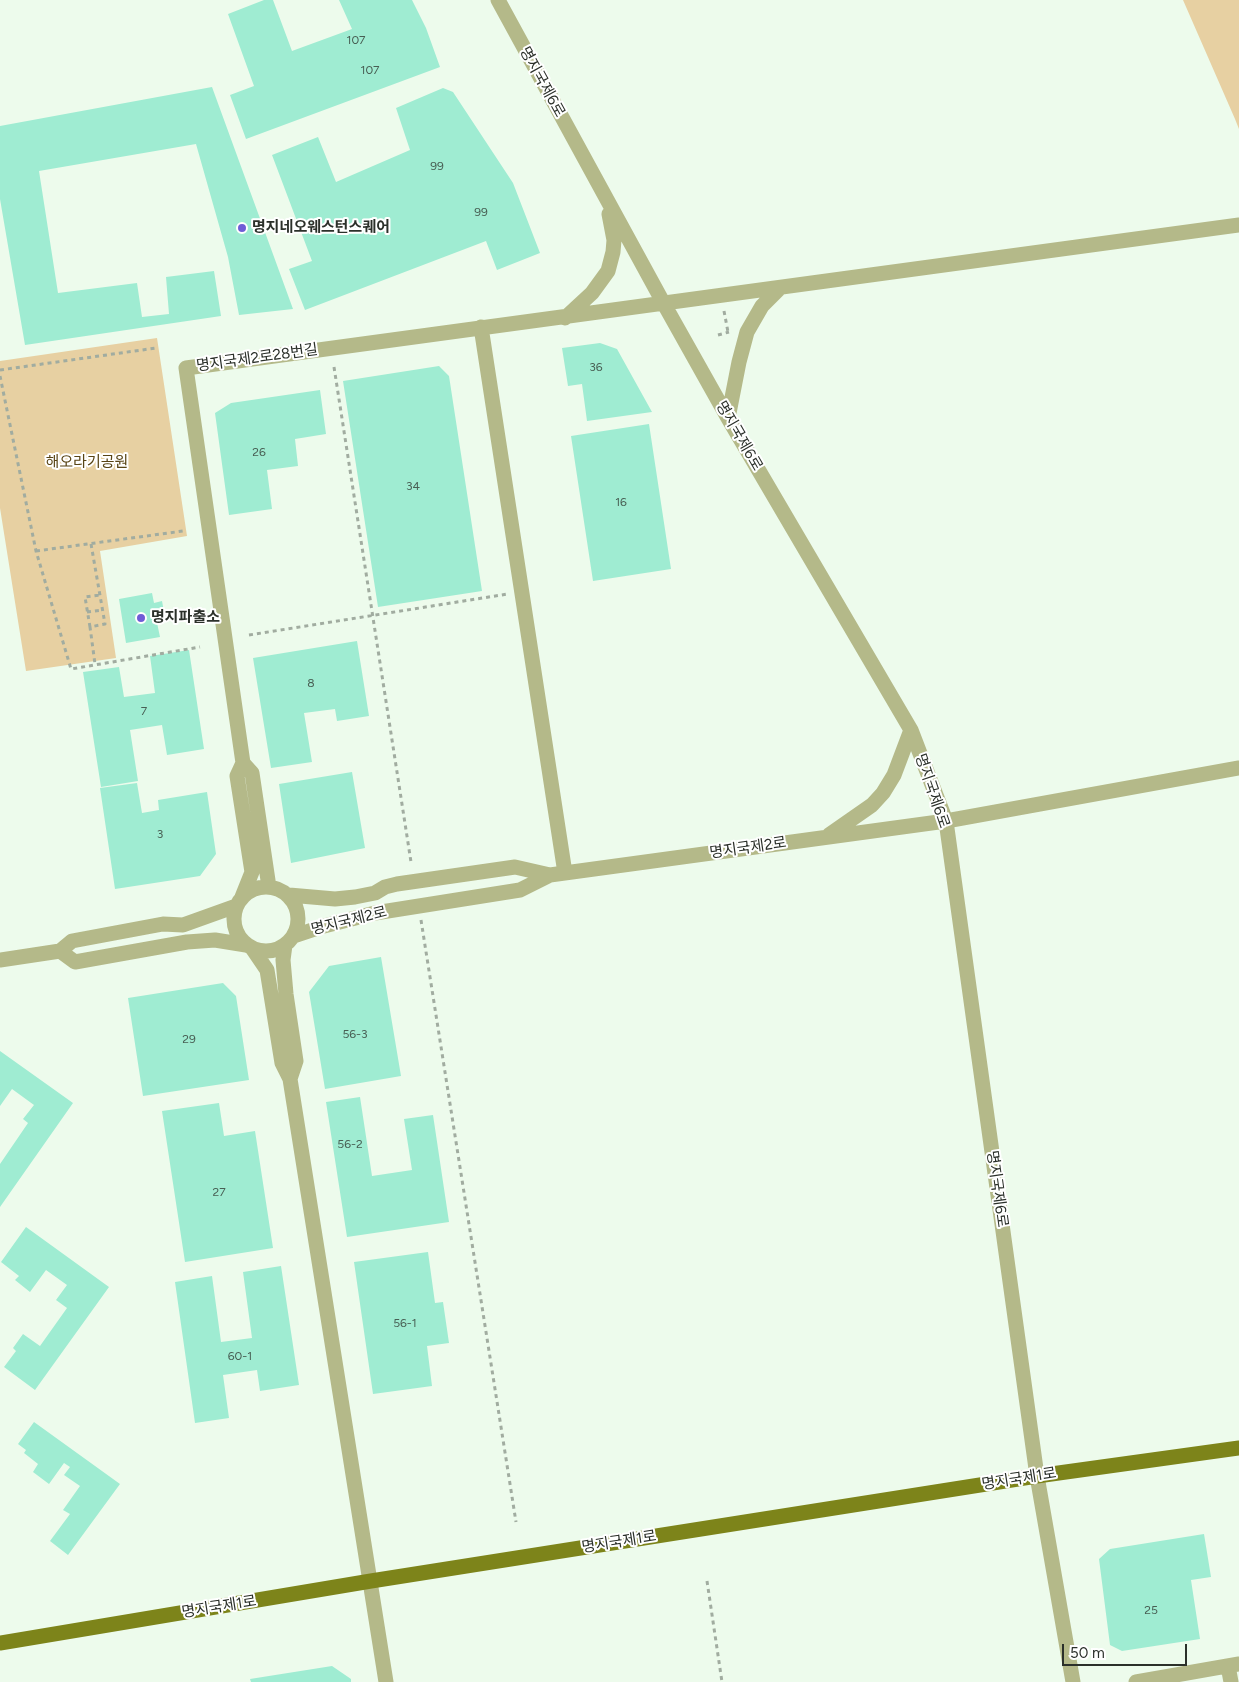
<!DOCTYPE html>
<html>
<head>
<meta charset="utf-8">
<style>
  body { margin:0 }
  #map { position:relative; width:1239px; height:1682px; overflow:hidden; background:#edfbec; font-family:Figtree,sans-serif }
  canvas { display:block }
  .scale { position:absolute; left:1062px; top:1644px; width:125px; height:22px; box-sizing:border-box; border:2px solid #2b302a; border-top:0; padding-left:6px; font-size:15px; line-height:18px; white-space:nowrap; color:#2b302a; -webkit-text-stroke:4px #fff; paint-order:stroke }
</style>
</head>
<body>
<div id="map">
<canvas width="1239" height="1682"></canvas>
<div class="scale">50 m</div>
</div>
<script>
const c = document.querySelector('canvas').getContext('2d');
c.lineJoin = 'round';
function paint(path, color) {
  c.fillStyle = color;
  c.fill(path, 'evenodd');
}
function toPath(rows) {
  const path = new Path2D();
  for (const r of rows) {
    if (r.length === 3) {
      path.moveTo(r[0] + r[2], r[1]);
      path.arc(r[0], r[1], r[2], 0, 2 * Math.PI);
      continue;
    }
    path.moveTo(r[0], r[1]);
    for (let i = 2; i < r.length; i += 2) path.lineTo(r[i], r[i + 1]);
  }
  return path;
}
function trace(path, color, width, dash) {
  c.strokeStyle = color;
  c.lineWidth = width;
  c.lineCap = dash ? 'butt' : 'round';
  c.setLineDash(dash || []);
  c.stroke(path);
}
function label(font, color, halo, rows, align = 'center') {
  c.font = font + ' Figtree,"Noto Sans KR",sans-serif';
  c.lineWidth = 4;
  c.setLineDash([]);
  c.textBaseline = 'middle';
  c.strokeStyle = halo;
  c.fillStyle = color;
  for (const [text, x, y, turn = 0] of rows) {
    c.save();
    c.translate(x, y);
    c.rotate((+turn || 0) * Math.PI / 180);
    c.textAlign = isNaN(turn) ? turn : align;
    if (halo) c.strokeText(text, 0, 0);
    c.fillText(text, 0, 0);
    c.restore();
  }
}
const green = toPath([
  [1183,0,1239,0,1239,129,1235,119],
  [157,338,187,536,100,551,116,658,26,671,0,508,0,361]
]);
const building = toPath([
  [264,0,273,0,292,51,352,29,339,0,412,0,426,28,440,67,246,139,230,95,254,86,228,14],
  [212,87,293,309,239,315,228,257,196,144,39,171,58,293,137,283,142,317,169,314,166,277,214,271,221,316,25,345,0,199,0,126],
  [443,88,453,92,513,183,540,253,497,270,486,241,305,310,289,269,312,261,272,155,318,137,336,182,410,150,396,108],
  [600,343,617,349,652,412,587,421,582,384,568,386,562,348],
  [439,366,449,376,482,591,378,607,343,381],
  [320,390,326,434,295,439,298,466,267,470,272,509,229,515,215,413,231,403],
  [649,424,671,569,593,581,571,436],
  [152,593,154,603,162,601,165,617,156,618,160,637,126,643,119,599],
  [357,641,369,716,337,721,335,709,304,713,312,762,271,768,253,658],
  [189,650,204,749,167,755,162,725,130,730,138,781,101,787,83,672,119,667,124,697,155,693,150,656],
  [352,772,365,848,291,863,279,784],
  [137,783,142,813,159,810,158,800,207,792,216,854,200,876,115,889,100,788],
  [381,957,401,1076,325,1089,309,992,329,966],
  [223,983,236,996,249,1080,143,1096,128,998],
  [0,1051,73,1103,0,1207,0,1164,28,1123,23,1119,34,1105,12,1089,0,1106],
  [360,1097,372,1176,412,1170,404,1119,433,1115,449,1222,347,1237,326,1102],
  [219,1103,224,1136,255,1131,273,1248,185,1262,162,1111],
  [26,1227,109,1287,35,1390,4,1367,16,1351,13,1348,23,1334,40,1346,67,1308,56,1300,67,1285,46,1270,30,1292,15,1280,19,1276,1,1262],
  [428,1252,435,1303,443,1302,449,1343,427,1346,432,1386,373,1394,354,1262],
  [281,1266,299,1385,260,1391,257,1370,223,1375,229,1418,195,1423,175,1282,212,1276,221,1342,252,1338,243,1272],
  [34,1422,120,1484,68,1555,50,1541,70,1514,63,1510,80,1486,64,1475,70,1467,64,1463,49,1484,33,1472,38,1464,24,1453,26,1450,18,1444],
  [1204,1534,1211,1577,1191,1580,1200,1639,1122,1651,1110,1645,1099,1559,1110,1549],
  [332,1666,351,1679,351,1682,251,1682,250,1679]
]);
const path = toPath([
  [724,311,728,332],
  [718,335,729,332],
  [334,367,411,862],
  [0,370,156,348],
  [0,376,36,551,71,669,200,647],
  [91,544,105,624,90,627,95,664],
  [36,551,183,531],
  [87,612,103,610],
  [90,627,85,597,100,595],
  [249,635,508,594],
  [421,920,516,1522],
  [707,1581,722,1682]
]);
const minor = toPath([
  [498,0,664,304,728,418,911,730,946,821,1037,1476,1073,1682],
  [565,318,592,293,608,271,613,252,614,240,609,214],
  [481,327,565,873],
  [728,418,739,362,747,332,762,306,780,288],
  [243,763,186,368,1239,225],
  [829,835,872,805,883,793,894,775,911,730],
  [550,875,946,821,1239,768],
  [266,919,32],
  [289,895,335,899,355,897,375,893,385,887,397,884,515,867,550,875,520,890,375,913,324,926,294,936],
  [242,897,252,872,237,776,243,763,252,773,269,887],
  [236,906,183,925,163,924,72,941,60,951,75,962,187,942,215,940,246,945],
  [252,948,267,970,282,1063,290,1079,296,1061,286,994,283,960,285,945],
  [0,960,60,951],
  [290,1079,386,1682],
  [1228,1666,1231,1682],
  [1136,1682,1239,1664]
]);
const major = toPath([
  [0,1643,371,1581,1037,1476,1239,1448]
]);
const markers = [
  [242,228,5,"#6f5cd6"],
  [141,618,5,"#6f5cd6"]
];
const numberNames = [
  ["107",356,40],
  ["107",370,70],
  ["99",437,166],
  ["99",481,212],
  ["36",596,367],
  ["26",259,452],
  ["34",413,486],
  ["16",621,502],
  ["8",311,683],
  ["7",144,711],
  ["3",160,834],
  ["56-3",355,1034],
  ["29",189,1039],
  ["56-2",350,1144],
  ["27",219,1192],
  ["56-1",405,1323],
  ["60-1",240,1356],
  ["25",1151,1610]
];
const streetNames = [
  ["명지국제6로",542,82,61],
  ["명지국제2로28번길",257,358,-8],
  ["명지국제6로",739,436,60],
  ["명지국제6로",932,791,71],
  ["명지국제2로",748,848,-8],
  ["명지국제2로",349,921,-14],
  ["명지국제6로",997,1189,82],
  ["명지국제1로",1019,1479,-9],
  ["명지국제1로",619,1542,-9],
  ["명지국제1로",219,1607,-9]
];
const poiNames = [
  ["명지네오웨스턴스퀘어",252,228],
  ["명지파출소",151,618]
];
const parkNames = [
  ["해오라기공원",87,463]
];
paint(green, '#e7d0a2');
paint(building, '#9fecd2');
trace(path, '#a1aca0', 3, [4, 4]);
trace(minor, '#b4b989', 15);
trace(major, '#7d841a', 15);
for (const [x, y, r, color] of markers) {
  const dot = new Path2D();
  dot.arc(x, y, r, 0, 2 * Math.PI);
  c.fillStyle = color;
  c.fill(dot);
  trace(dot, '#fff', 2);
}
label('12px', '#485f54', null, numberNames);
label('15px', '#2b302a', '#fff', streetNames);
label('bold 15px', '#2b302a', '#fff', poiNames, 'left');
label('15px', '#584415', '#fff', parkNames);
</script>
</body>
</html>
